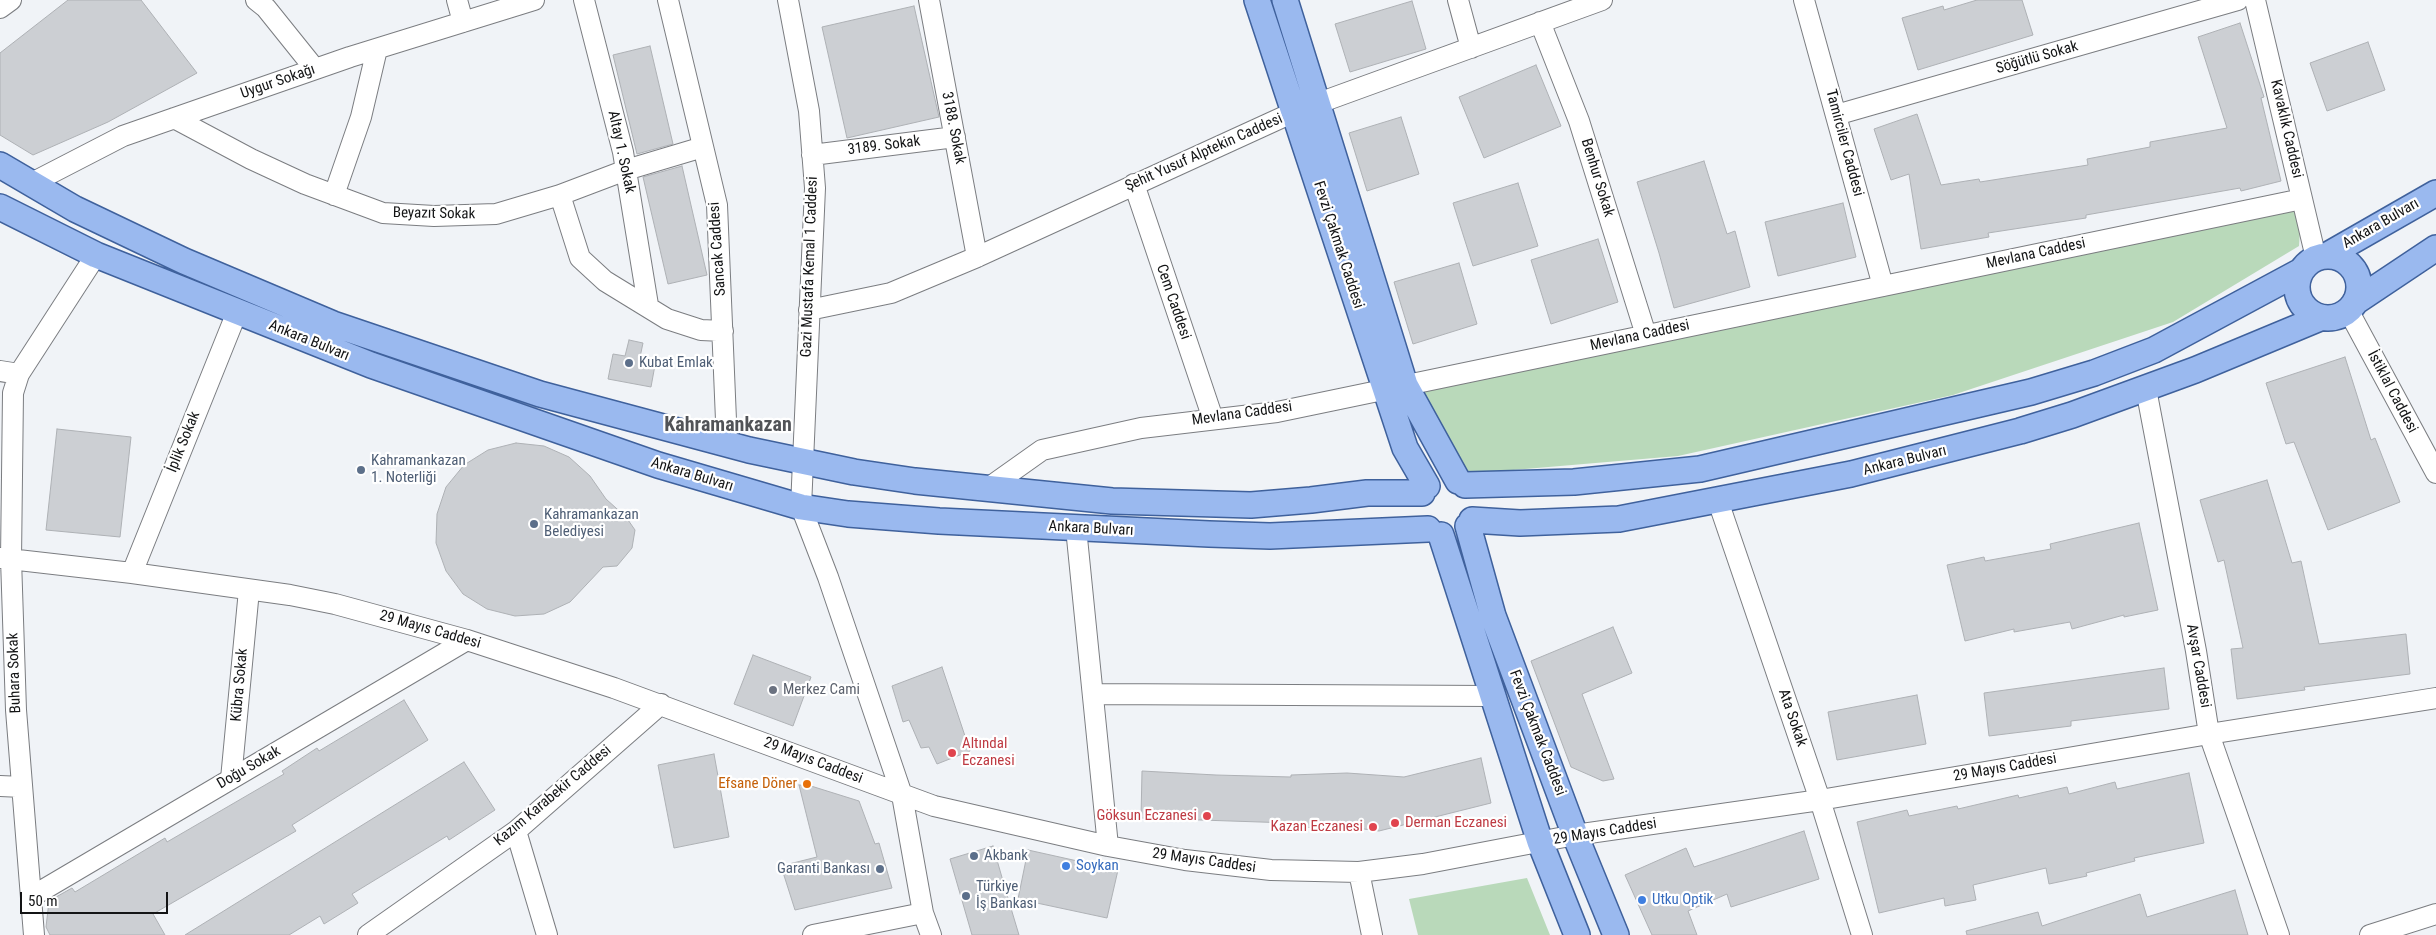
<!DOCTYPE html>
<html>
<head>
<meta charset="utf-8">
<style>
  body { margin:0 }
  #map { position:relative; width:2436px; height:935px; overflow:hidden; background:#f0f3f7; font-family:"Roboto Condensed",sans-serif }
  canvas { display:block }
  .scale { position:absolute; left:20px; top:892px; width:148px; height:22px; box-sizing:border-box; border:2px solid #131415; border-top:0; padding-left:6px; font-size:15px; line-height:18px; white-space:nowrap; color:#131415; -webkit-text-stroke:4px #fff; paint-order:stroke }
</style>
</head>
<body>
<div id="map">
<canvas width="2436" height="935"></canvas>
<div class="scale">50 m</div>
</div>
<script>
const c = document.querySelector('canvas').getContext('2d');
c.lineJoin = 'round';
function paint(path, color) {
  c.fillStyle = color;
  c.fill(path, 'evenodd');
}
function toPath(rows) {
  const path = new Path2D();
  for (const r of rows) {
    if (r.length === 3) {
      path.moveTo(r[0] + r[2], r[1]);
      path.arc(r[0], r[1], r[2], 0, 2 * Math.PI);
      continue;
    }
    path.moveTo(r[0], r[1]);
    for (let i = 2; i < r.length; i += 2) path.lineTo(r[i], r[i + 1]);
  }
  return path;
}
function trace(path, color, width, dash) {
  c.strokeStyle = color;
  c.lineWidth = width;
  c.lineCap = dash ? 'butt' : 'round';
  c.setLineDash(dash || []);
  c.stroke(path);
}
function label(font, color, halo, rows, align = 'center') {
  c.font = font + ' "Roboto Condensed",sans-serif';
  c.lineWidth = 4.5;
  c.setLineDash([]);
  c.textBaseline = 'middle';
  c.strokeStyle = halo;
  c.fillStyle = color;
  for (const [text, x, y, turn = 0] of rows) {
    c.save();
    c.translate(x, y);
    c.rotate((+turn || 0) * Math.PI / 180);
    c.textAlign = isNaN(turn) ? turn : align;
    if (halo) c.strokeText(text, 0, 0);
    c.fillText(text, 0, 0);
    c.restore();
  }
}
const green = toPath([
  [2302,199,2299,246,2173,322,1953,395,1678,456,1466,474,1418,391],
  [1527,878,1550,935,1418,935,1409,899]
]);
const building = toPath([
  [68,0,141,0,197,73,108,122,33,155,0,135,0,53,68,0],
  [1977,0,2022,0,2033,35,1918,70,1902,18,1943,6,1944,10,1977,0],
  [1412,1,1426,49,1350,72,1335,24,1412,1],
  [914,6,939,117,847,138,822,27,914,6],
  [2240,23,2264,97,2261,98,2281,181,2241,191,2240,188,2086,215,2086,218,1988,233,1989,237,1921,249,1909,174,1891,180,1874,129,1917,114,1941,185,1979,179,1980,182,2088,165,2087,159,2150,147,2150,142,2227,128,2198,37,2240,23],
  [2368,42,2385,90,2327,111,2310,63,2368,42],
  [650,46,673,144,637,154,613,55,650,46],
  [1536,65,1561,126,1484,158,1459,97,1536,65],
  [1401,117,1419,174,1367,191,1349,133,1401,117],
  [1704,161,1727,234,1735,231,1750,287,1674,308,1659,253,1637,182,1704,161],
  [682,166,707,275,668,284,643,177,682,166],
  [1518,183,1538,246,1473,266,1453,203,1518,183],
  [1843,203,1856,257,1778,276,1765,222,1843,203],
  [1598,239,1618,302,1551,324,1531,260,1598,239],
  [1459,263,1477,324,1413,344,1394,282,1459,263],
  [629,340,643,343,639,362,655,365,651,387,608,379,613,354,625,356,629,340],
  [2345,357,2371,440,2375,438,2400,502,2328,530,2294,442,2286,444,2266,383,2345,357],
  [57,429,131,437,120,537,46,530,57,429],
  [516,443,544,446,569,457,590,476,606,499,626,517,635,530,632,548,617,566,603,567,570,602,544,614,515,616,487,609,463,594,446,571,436,543,437,514,446,487,464,465,488,450,516,443],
  [2267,480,2292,563,2301,561,2319,644,2406,634,2410,674,2304,687,2305,690,2237,699,2231,649,2243,648,2224,560,2218,562,2200,500,2267,480],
  [2139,523,2158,610,2124,617,2124,615,2072,629,2070,622,2014,632,2014,629,1965,641,1947,565,1984,557,1985,561,2051,549,2050,544,2139,523],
  [1613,627,1632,673,1582,694,1614,779,1603,781,1571,767,1531,661,1613,627],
  [753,655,811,677,793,726,734,704,753,655],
  [942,667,970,751,937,764,929,747,921,748,909,720,903,722,892,686,942,667],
  [2164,668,2169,709,2071,721,2071,726,1989,736,1984,693,2164,668],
  [1917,695,1926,744,1837,760,1828,712,1917,695],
  [404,700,428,740,292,825,296,831,153,914,165,935,50,935,46,927,49,901,72,888,75,892,165,838,167,842,284,774,282,771,317,748,319,751,404,700],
  [714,754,729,837,674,848,658,765,714,754],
  [1481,758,1491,803,1379,831,1334,825,1334,828,1290,827,1290,823,1141,818,1142,771,1216,775,1291,777,1291,775,1347,773,1404,777,1481,758],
  [464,762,495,810,449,840,447,836,352,894,358,903,324,924,320,916,289,935,185,935,464,762],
  [2189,773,2204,843,2134,858,2135,861,2086,873,2087,876,2049,884,2046,868,1973,885,1976,900,1945,906,1944,898,1879,913,1857,822,1907,810,1909,816,1957,806,1958,809,2018,795,2019,798,2067,787,2069,794,2115,782,2117,789,2189,773],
  [799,785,811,786,859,801,875,844,879,843,892,888,795,910,781,866,817,857,799,785],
  [1804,831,1819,879,1731,907,1727,894,1688,911,1697,935,1652,935,1625,875,1686,848,1694,867,1804,831],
  [993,846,1007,895,1019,935,972,935,950,859,993,846],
  [1028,850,1118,870,1107,918,1018,899,1028,850],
  [2235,890,2248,935,1967,935,1966,931,2038,912,2042,926,2140,894,2147,917,2235,890]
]);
const minor = toPath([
  [256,0,266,8,315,69],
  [457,0,463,22],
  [584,0,623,152,648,305],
  [668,0,717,205,727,444],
  [788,0,809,111,815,188,801,507,828,577,902,795,923,913,931,935],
  [929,0,977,257],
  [1458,0,1471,48],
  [1804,0,1883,286],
  [2255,0,2316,258],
  [0,8,11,0],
  [1540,22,1579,121,1646,335],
  [1836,115,2238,0],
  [174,118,251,159,305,184,383,213,434,216,496,214,560,195,626,170,703,147],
  [812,155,955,137],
  [30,184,123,136,350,57,534,0],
  [1134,184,1213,419],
  [334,195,361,117,377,49],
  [560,195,580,258,605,281,667,319,701,330,723,331],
  [809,310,891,293,977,257,1294,112,1602,0],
  [2348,310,2436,473],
  [0,371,19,374],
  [2146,389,2196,651,2209,734,2279,935],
  [987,489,1042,450,1141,428,1277,412,2302,199],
  [1718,501,1820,800,1862,935],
  [1076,528,1108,846],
  [0,558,132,573,290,595,335,604,467,640,614,688,934,806,1108,846,1185,860,1271,870,1359,872,1423,864,1575,835,1820,800,2209,734,2436,698],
  [132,573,237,312],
  [1093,694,1491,696],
  [231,779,249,590],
  [0,786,22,787],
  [516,831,547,935],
  [1359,872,1372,935],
  [31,897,467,640],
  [34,935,16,710,11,559,13,393,19,374,96,255],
  [368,935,516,831,661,704],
  [813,935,923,913],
  [2370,935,2436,914]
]);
const major = toPath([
  [1257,0,1405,448,1427,486],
  [1285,0,1405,385,1458,481],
  [0,165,75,209,184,261,333,324,540,394,749,450,854,472,915,481,1112,501,1251,505,1311,500,1367,493,1422,493],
  [0,207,96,255,371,365,658,465,801,507,848,514,939,521,1209,534,1270,536,1428,529],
  [2328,287,31],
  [2326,256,2436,193],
  [2355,302,2436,248],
  [1465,485,1574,482,1700,469,2031,392,2094,373,2154,350,2301,271],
  [1472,520,1520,523,1619,519,1851,474,2020,431,2072,415,2195,370,2320,318],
  [1468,526,1493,616,1575,835,1616,935],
  [1441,535,1540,842,1577,935]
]);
const markers = [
  [629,363,5,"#5c6f8a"],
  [361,470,5,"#5c6f8a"],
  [534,524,5,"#5c6f8a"],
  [773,690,5,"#6b7280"],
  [952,753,5,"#e0444e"],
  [807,784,5,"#e8710a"],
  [1207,816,5,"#e0444e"],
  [1395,823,5,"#e0444e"],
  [1373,827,5,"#e0444e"],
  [974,856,5,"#5c6f8a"],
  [1066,866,5,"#3f7fe0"],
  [880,869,5,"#5c6f8a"],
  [966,896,5,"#5c6f8a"],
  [1642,900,5,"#3f7fe0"]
];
const streetNames = [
  ["Söğütlü Sokak",2037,58,-16],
  ["Uygur Sokağı",278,82,-19],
  ["3188. Sokak",953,128,79],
  ["Kavaklık Caddesi",2286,129,77],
  ["Tamirciler Caddesi",1844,143,75],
  ["3189. Sokak",884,146,-7],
  ["Altay 1. Sokak",621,152,78],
  ["Şehit Yusuf Alptekin Caddesi",1204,153,-24],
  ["Benhur Sokak",1597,178,73],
  ["Beyazıt Sokak",434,214,1],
  ["Ankara Bulvarı",2381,224,-30],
  ["Fevzi Çakmak Caddesi",1338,245,72],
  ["Sancak Caddesi",718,249,-94],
  ["Mevlana Caddesi",2036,254,-12],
  ["Gazi Mustafa Kemal 1 Caddesi",810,267,-88],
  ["Cem Caddesi",1173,302,71],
  ["Mevlana Caddesi",1640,336,-12],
  ["Ankara Bulvarı",309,341,22],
  ["İstiklal Caddesi",2392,392,62],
  ["Mevlana Caddesi",1242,414,-8],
  ["İplik Sokak",184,442,-68],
  ["Ankara Bulvarı",1905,461,-14],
  ["Ankara Bulvarı",692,475,17],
  ["Ankara Bulvarı",1091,529,3],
  ["29 Mayıs Caddesi",430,630,16],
  ["Avşar Caddesi",2198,666,80],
  ["Buhara Sokak",15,673,-92],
  ["Kübra Sokak",240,685,-85],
  ["Ata Sokak",1792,718,71],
  ["Fevzi Çakmak Caddesi",1537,733,69],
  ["29 Mayıs Caddesi",813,761,21],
  ["Doğu Sokak",249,768,-30],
  ["29 Mayıs Caddesi",2005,768,-10],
  ["Kazım Karabekir Caddesi",553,796,-40],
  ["29 Mayıs Caddesi",1605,832,-9],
  ["29 Mayıs Caddesi",1204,861,8]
];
const serviceNames = [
  ["Kubat Emlak",639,363],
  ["Kahramankazan",371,461],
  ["1. Noterliği",371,478],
  ["Kahramankazan",544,515],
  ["Belediyesi",544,532],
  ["Akbank",984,856],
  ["Garanti Bankası",870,869,"right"],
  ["Türkiye",976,887],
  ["İş Bankası",976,904]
];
const worshipNames = [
  ["Merkez Cami",783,690]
];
const healthNames = [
  ["Altındal",962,744],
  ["Eczanesi",962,761],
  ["Göksun Eczanesi",1197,816,"right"],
  ["Derman Eczanesi",1405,823],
  ["Kazan Eczanesi",1363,827,"right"]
];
const foodNames = [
  ["Efsane Döner",797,784]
];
const shopNames = [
  ["Soykan",1076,866],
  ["Utku Optik",1652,900]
];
const districtNames = [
  ["Kahramankazan",728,426]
];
paint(green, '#b9d9ba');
paint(building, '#cccfd3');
trace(building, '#aeb1b5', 1);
trace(minor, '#7b7d81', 22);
trace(major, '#3f619c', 28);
trace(minor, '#fff', 20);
trace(major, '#9ab9ef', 25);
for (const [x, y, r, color] of markers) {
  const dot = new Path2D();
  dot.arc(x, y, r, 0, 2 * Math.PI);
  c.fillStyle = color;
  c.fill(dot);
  trace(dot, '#fff', 2);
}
label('15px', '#131415', '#fff', streetNames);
label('15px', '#4e5e75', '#fff', serviceNames, 'left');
label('15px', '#5b616d', '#fff', worshipNames, 'left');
label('15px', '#be3a42', '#fff', healthNames, 'left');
label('15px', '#c56008', '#fff', foodNames, 'right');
label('15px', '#366cbe', '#fff', shopNames, 'left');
label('bold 20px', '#515357', '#fff', districtNames);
</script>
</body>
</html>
